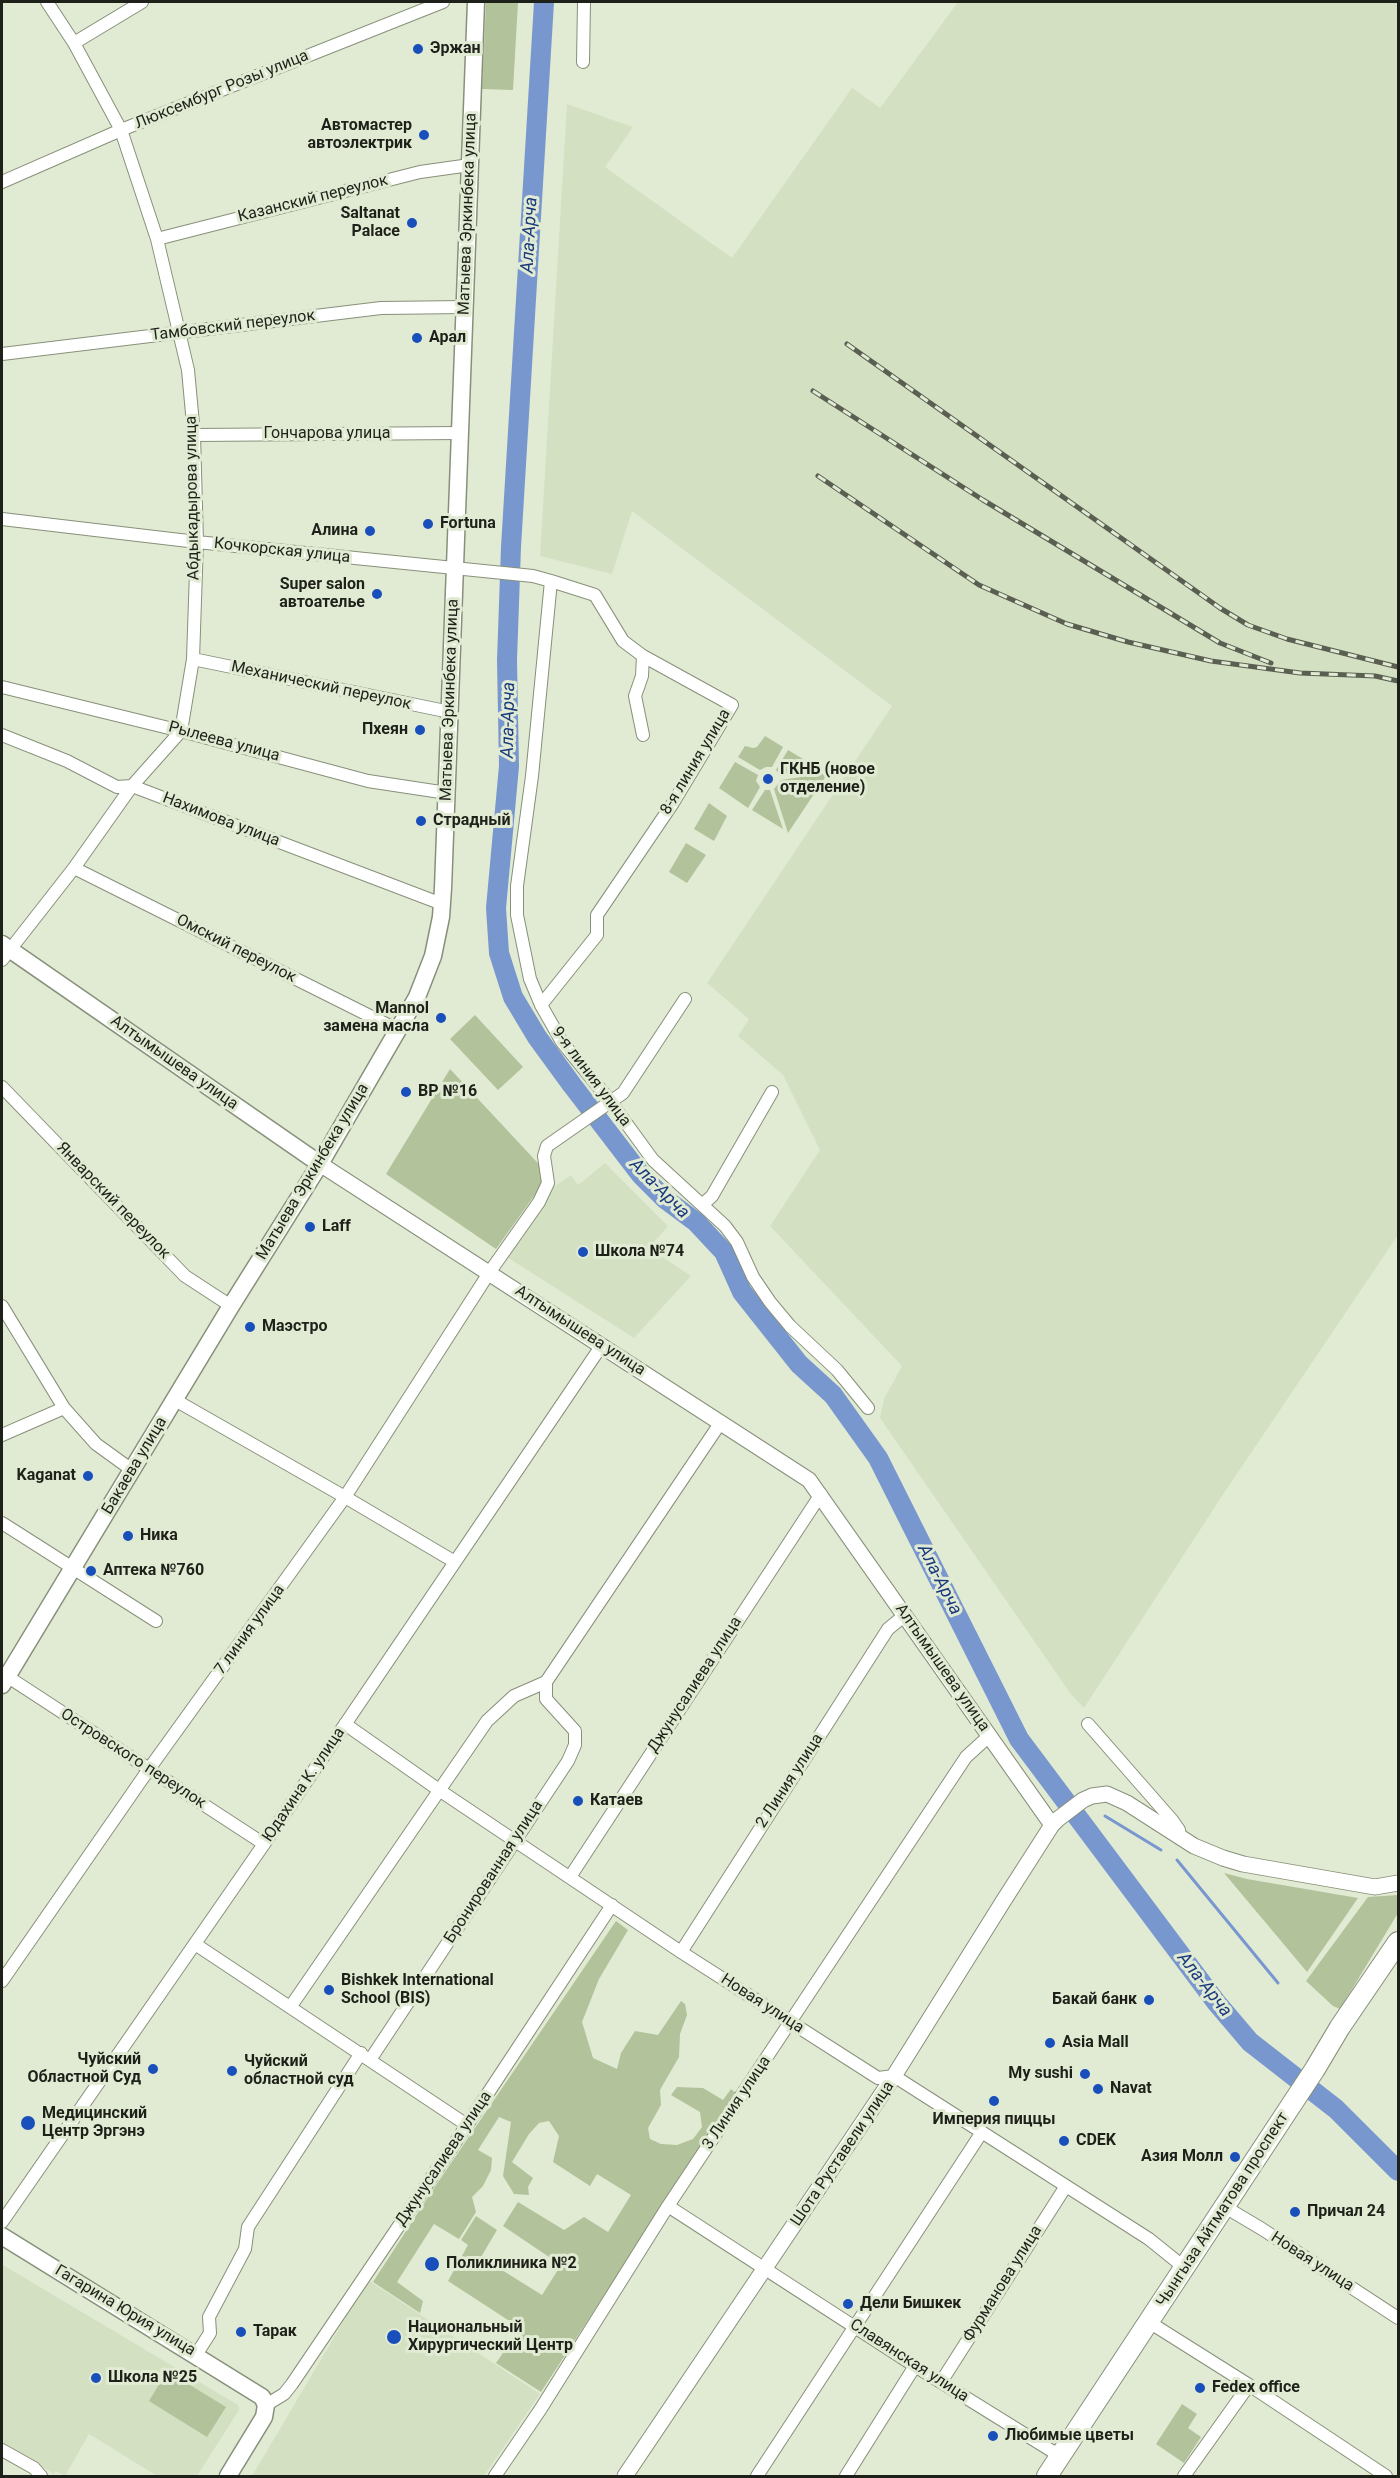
<!DOCTYPE html>
<html>
<head>
<meta charset="utf-8">
<style>
  body { margin:0 }
  #map { position:relative; width:1400px; height:2478px; overflow:hidden; background:#e1ebd3; font-family:Roboto,sans-serif }
  canvas { display:block }
  .frame { position:absolute; inset:0; border:3px solid #1e2119; pointer-events:none }
</style>
</head>
<body>
<div id="map">
<canvas width="1400" height="2478"></canvas>
<div class="frame"></div>
</div>
<script>
const c = document.querySelector('canvas').getContext('2d');
c.lineJoin = 'round';
function paint(path, color) {
  c.fillStyle = color;
  c.fill(path, 'evenodd');
}
function toPath(rows) {
  const path = new Path2D();
  for (const r of rows) {
    path.moveTo(r[0], r[1]);
    for (let i = 2; i < r.length; i += 2) path.lineTo(r[i], r[i + 1]);
  }
  return path;
}
function trace(path, color, width, dash) {
  c.strokeStyle = color;
  c.lineWidth = width;
  c.lineCap = dash ? 'butt' : 'round';
  c.setLineDash(dash || []);
  c.stroke(path);
}
function label(font, color, halo, rows, align = 'center') {
  c.font = font + ' Roboto,sans-serif';
  c.lineWidth = 6;
  c.setLineDash([]);
  c.textBaseline = 'middle';
  c.strokeStyle = halo;
  c.fillStyle = color;
  for (const [text, x, y, turn = 0] of rows) {
    c.save();
    c.translate(x, y);
    c.rotate((+turn || 0) * Math.PI / 180);
    c.textAlign = isNaN(turn) ? turn : align;
    if (halo) c.strokeText(text, 0, 0);
    c.fillText(text, 0, 0);
    c.restore();
  }
}
const built = toPath([
  [958,2,1398,2,1398,1235,1224,1493,1084,1708,1070,1693,880,1418,884,1399,902,1366,770,1226,820,1150,783,1075,738,1036,749,1019,707,983,892,706,632,511,612,574,540,556,567,104,633,127,605,167,732,258,852,88,880,108],
  [605,1163,668,1226,649,1248,691,1276,634,1338,507,1257,552,1188,571,1175,578,1185],
  [3,2265,238,2405,239,2410,197,2476,157,2476,89,2434,65,2476,56,2471,54,2474,2,2443],
  [368,2280,540,2394,484,2476,252,2476]
]);
const green = toPath([
  [486,2,518,2,513,90,482,89],
  [765,736,783,747,772,767,766,767,760,770,738,757,745,746,753,748,757,747],
  [788,750,820,769,780,774,776,770],
  [735,762,758,775,756,781,760,787,748,808,719,788],
  [828,773,788,833,774,789,781,780],
  [765,790,770,790,783,829,752,810],
  [709,803,727,816,714,841,694,829],
  [686,843,706,855,687,883,669,872],
  [475,1015,523,1067,498,1090,450,1039],
  [450,1069,549,1175,496,1249,386,1174],
  [1224,1873,1247,1879,1358,1898,1307,1972],
  [1398,1895,1398,1913,1340,2009,1333,2006,1306,1981,1368,1897],
  [616,1921,628,1930,599,1979,582,2022,593,2058,617,2069,621,2053,635,2031,658,2035,681,2001,685,2004,687,2015,680,2034,679,2057,660,2090,661,2105,648,2128,650,2139,661,2144,677,2145,693,2139,702,2127,700,2112,671,2095,677,2087,703,2088,723,2100,731,2089,736,2093,541,2392,496,2363,516,2334,511,2322,448,2281,468,2245,461,2240,476,2216,497,2230,481,2257,542,2295,561,2265,503,2226,518,2202,564,2230,584,2217,608,2232,631,2195,597,2174,590,2186,553,2162,559,2136,549,2121,539,2123,529,2134,512,2162,533,2178,528,2187,529,2195,514,2194,503,2176,511,2122,499,2117,478,2150,492,2158,491,2170,483,2186,472,2197,476,2212,459,2239,434,2224,397,2282,423,2301,420,2313,373,2282,432,2191],
  [167,2371,226,2407,207,2437,149,2401],
  [1182,2404,1197,2414,1188,2428,1201,2437,1184,2463,1156,2444]
]);
const stream = toPath([
  [1105,1816,1161,1850],
  [1177,1860,1278,1983]
]);
const river = toPath([
  [544,2,511,547,507,660,509,766,496,908,499,953,513,997,537,1037,572,1085,641,1175,665,1199,696,1222,724,1252,742,1292,799,1364,833,1395,878,1458,1019,1739,1216,2002,1250,2042,1336,2109,1398,2171]
]);
const minor = toPath([
  [74,43,142,2],
  [583,62,584,2],
  [2,182,121,130,443,2],
  [157,239,420,172,470,165],
  [2,354,381,308,465,307],
  [194,435,460,433],
  [2,519,197,542,533,576,551,581,532,776,517,886,517,915,530,979,541,1005,562,1042,610,1101,653,1160,725,1226,737,1242,753,1277,770,1302,790,1326,837,1370,868,1408],
  [193,659,450,712],
  [2,687,181,731,368,781,447,793],
  [2,735,67,761,117,787,132,786,442,904],
  [643,735,635,696,642,676,643,656],
  [74,868,398,1030],
  [2,960,74,868,132,786,181,731,193,659,197,542,194,435,188,370,157,239,121,130,74,43,47,2],
  [541,1005,597,935,597,915,673,803,732,705,643,656,623,641,595,595,551,581],
  [2,1087,185,1276,231,1306],
  [702,1205,712,1196,772,1092],
  [2,1306,64,1408,96,1444,132,1470],
  [175,1400,345,1497,455,1562],
  [2,1435,64,1408],
  [2,1523,156,1621],
  [2,1673,264,1844],
  [345,1724,439,1790,681,1952,878,2078,894,2076,1149,2239,1185,2268],
  [1088,1724,1172,1820,1179,1830,1180,1837],
  [570,1877,821,1494],
  [195,1944,467,2125],
  [681,1952,888,1629,905,1615],
  [2,1981,149,1769,345,1497,489,1273,539,1202,548,1183,544,1156,547,1146,623,1093,685,999],
  [291,2006,487,1721,514,1696,546,1682],
  [370,2060,568,1761,575,1745,575,1731,546,1699,546,1682,721,1422],
  [668,2206,915,2366,1060,2456],
  [1225,2207,1262,2229,1398,2318],
  [2,2222,264,1844,602,1345],
  [1149,2322,1249,2385,1386,2476],
  [196,2355,210,2333,209,2317,245,2249,248,2227,361,2053],
  [941,2382,1066,2186],
  [266,2405,284,2394,292,2384,467,2125,612,1905],
  [2,2450,34,2468,41,2476],
  [495,2476,540,2410,668,2206,966,1757,989,1736],
  [757,2476,982,2132],
  [846,2476,915,2366],
  [1184,2476,1249,2385]
]);
const tertiary = toPath([
  [320,1164,809,1480,1052,1825],
  [625,2476,894,2076,1004,1900,1052,1825,1058,1819,1083,1800,1092,1796,1107,1794,1127,1803,1194,1846,1223,1858,1243,1864,1375,1887,1398,1883]
]);
const secondary = toPath([
  [2,944,320,1164],
  [2,1685,231,1306,320,1164,417,997,433,956,441,917,443,888,476,2],
  [2,2236,262,2397,266,2405,264,2417,228,2476]
]);
const primary = toPath([
  [1047,2476,1315,2069,1340,2027,1398,1942]
]);
const rail = toPath([
  [847,344,1220,608,1248,625,1287,639,1398,667],
  [813,391,983,500,1220,643,1271,663],
  [818,476,979,585,1067,624,1128,642,1211,661,1300,673,1375,676,1398,681]
]);
const markers = [
  [418,49,6,"#194fbb"],
  [424,135,6,"#194fbb"],
  [412,223,6,"#194fbb"],
  [417,338,6,"#194fbb"],
  [428,524,6,"#194fbb"],
  [370,531,6,"#194fbb"],
  [377,594,6,"#194fbb"],
  [420,730,6,"#194fbb"],
  [768,779,6,"#194fbb"],
  [421,821,6,"#194fbb"],
  [441,1018,6,"#194fbb"],
  [406,1092,6,"#194fbb"],
  [310,1227,6,"#194fbb"],
  [583,1252,6,"#194fbb"],
  [250,1327,6,"#194fbb"],
  [88,1476,6,"#194fbb"],
  [128,1536,6,"#194fbb"],
  [91,1571,6,"#194fbb"],
  [578,1801,6,"#194fbb"],
  [329,1990,6,"#194fbb"],
  [1149,2000,6,"#194fbb"],
  [1050,2043,6,"#194fbb"],
  [153,2069,6,"#194fbb"],
  [232,2071,6,"#194fbb"],
  [1085,2074,6,"#194fbb"],
  [1098,2089,6,"#194fbb"],
  [994,2101,6,"#194fbb"],
  [28,2123,8,"#194fbb"],
  [1064,2141,6,"#194fbb"],
  [1235,2157,6,"#194fbb"],
  [1295,2212,6,"#194fbb"],
  [432,2264,8,"#194fbb"],
  [848,2304,6,"#194fbb"],
  [241,2332,6,"#194fbb"],
  [394,2337,8,"#194fbb"],
  [96,2378,6,"#194fbb"],
  [1200,2388,6,"#194fbb"],
  [993,2436,6,"#194fbb"]
];
const poiNames = [
  ["Эржан",430,49],
  ["Автомастер",412,126,"right"],
  ["автоэлектрик",412,144,"right"],
  ["Saltanat",400,214,"right"],
  ["Palace",400,232,"right"],
  ["Арал",429,338],
  ["Fortuna",440,524],
  ["Алина",358,531,"right"],
  ["Super salon",365,585,"right"],
  ["автоателье",365,603,"right"],
  ["Пхеян",408,730,"right"],
  ["ГКНБ (новое",780,770],
  ["отделение)",780,788],
  ["Страдный",433,821],
  ["Mannol",429,1009,"right"],
  ["замена масла",429,1027,"right"],
  ["BP №16",418,1092],
  ["Laff",322,1227],
  ["Школа №74",595,1252],
  ["Маэстро",262,1327],
  ["Kaganat",76,1476,"right"],
  ["Ника",140,1536],
  ["Аптека №760",103,1571],
  ["Катаев",590,1801],
  ["Bishkek International",341,1981],
  ["School (BIS)",341,1999],
  ["Бакай банк",1137,2000,"right"],
  ["Asia Mall",1062,2043],
  ["Чуйский",141,2060,"right"],
  ["Областной Суд",141,2078,"right"],
  ["Чуйский",244,2062],
  ["областной суд",244,2080],
  ["My sushi",1073,2074,"right"],
  ["Navat",1110,2089],
  ["Медицинский",42,2114],
  ["Центр Эргэнэ",42,2132],
  ["Империя пиццы",994,2120,"center"],
  ["CDEK",1076,2141],
  ["Азия Молл",1223,2157,"right"],
  ["Причал 24",1307,2212],
  ["Поликлиника №2",446,2264],
  ["Дели Бишкек",860,2304],
  ["Национальный",408,2328],
  ["Хирургический Центр",408,2346],
  ["Тарак",253,2332],
  ["Школа №25",108,2378],
  ["Fedex office",1212,2388],
  ["Любимые цветы",1005,2436]
];
const streetNames = [
  ["Люксембург Розы улица",222,90,-22],
  ["Казанский переулок",313,199,-14],
  ["Матыева Эркинбека улица",468,214,-88],
  ["Тамбовский переулок",233,326,-7],
  ["Гончарова улица",327,434],
  ["Абдыкадырова улица",193,498,-91],
  ["Кочкорская улица",282,551,6],
  ["Механический переулок",321,686,12],
  ["Матыева Эркинбека улица",450,700,-88],
  ["Рылеева улица",224,742,15],
  ["8-я линия улица",696,762,-59],
  ["Нахимова улица",221,820,21],
  ["Омский переулок",236,949,27],
  ["Алтымышева улица",174,1063,35],
  ["9-я линия улица",591,1077,53],
  ["Матыева Эркинбека улица",313,1172,-59],
  ["Январский переулок",113,1201,46],
  ["Алтымышева улица",580,1331,33],
  ["Бакаева улица",135,1466,-59],
  ["7 линия улица",250,1630,-54],
  ["Алтымышева улица",942,1668,55],
  ["Джунусалиева улица",695,1685,-57],
  ["Островского переулок",133,1759,33],
  ["2 Линия улица",790,1781,-57],
  ["Юдахина К. улица",304,1785,-56],
  ["Бронированная улица",494,1872,-57],
  ["Новая улица",762,2004,33],
  ["3 Линия улица",737,2103,-56],
  ["Шота Руставели улица",843,2154,-56],
  ["Джунусалиева улица",444,2159,-56],
  ["Чынгыза Айтматова проспект",1223,2210,-57],
  ["Новая улица",1312,2262,33],
  ["Фурманова улица",1003,2284,-58],
  ["Гагарина Юрия улица",125,2311,31],
  ["Славянская улица",909,2361,33]
];
const waterNames = [
  ["Ала-Арча",530,235,-87],
  ["Ала-Арча",509,720,-89],
  ["Ала-Арча",659,1189,45],
  ["Ала-Арча",939,1580,63],
  ["Ала-Арча",1204,1985,52]
];
paint(built, '#d4e0c2');
paint(green, '#b2c29a');
trace(stream, '#7997cf', 3);
trace(river, '#7997cf', 20);
trace(minor, '#87907a', 14);
trace(tertiary, '#87907a', 17);
trace(secondary, '#87907a', 19);
trace(primary, '#87907a', 22);
trace(minor, '#fff', 12);
trace(tertiary, '#fff', 15);
trace(secondary, '#fff', 16);
trace(primary, '#fff', 20);
trace(rail, '#5a5f52', 5);
trace(rail, '#e1ebd3', 3, [9]);
for (const [x, y, r, color] of markers) {
  const dot = new Path2D();
  dot.arc(x, y, r, 0, 2 * Math.PI);
  c.fillStyle = color;
  c.fill(dot);
  trace(dot, '#e1ebd3', 2);
}
label('bold 16px', '#1e2119', '#e1ebd3', poiNames, 'left');
label('16px', '#1e2119', '#e1ebd3', streetNames);
label('italic 18px', '#193a7d', '#e1ebd3', waterNames);
</script>
</body>
</html>
